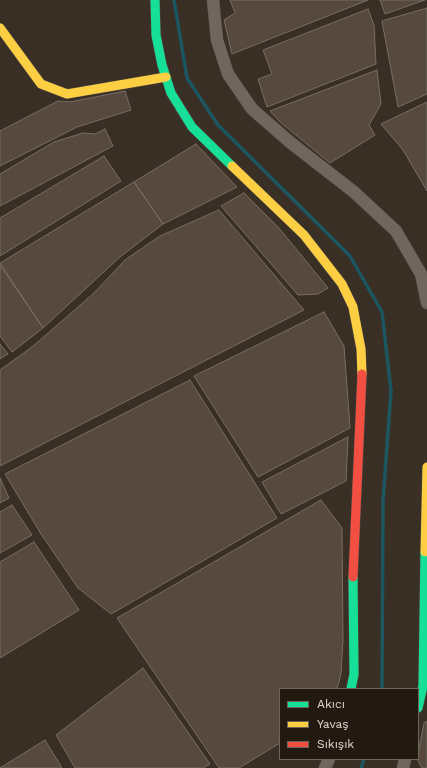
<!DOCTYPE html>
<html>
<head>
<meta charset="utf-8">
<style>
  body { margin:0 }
  #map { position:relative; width:427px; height:768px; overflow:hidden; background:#3a2f25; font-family:"Work Sans",sans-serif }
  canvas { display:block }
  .legend { position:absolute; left:279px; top:688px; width:140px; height:72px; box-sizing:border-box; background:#221911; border:1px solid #6e645b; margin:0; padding:5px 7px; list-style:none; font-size:12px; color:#e1d4ca }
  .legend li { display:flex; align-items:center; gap:8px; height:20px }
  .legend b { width:20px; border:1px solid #6e645b }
</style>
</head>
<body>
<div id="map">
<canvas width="427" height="768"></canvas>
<ul class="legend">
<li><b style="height:5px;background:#16e098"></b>Akıcı</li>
<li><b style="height:5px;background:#ffcf43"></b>Yavaş</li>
<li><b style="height:5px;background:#f24e42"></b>Sıkışık</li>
</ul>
</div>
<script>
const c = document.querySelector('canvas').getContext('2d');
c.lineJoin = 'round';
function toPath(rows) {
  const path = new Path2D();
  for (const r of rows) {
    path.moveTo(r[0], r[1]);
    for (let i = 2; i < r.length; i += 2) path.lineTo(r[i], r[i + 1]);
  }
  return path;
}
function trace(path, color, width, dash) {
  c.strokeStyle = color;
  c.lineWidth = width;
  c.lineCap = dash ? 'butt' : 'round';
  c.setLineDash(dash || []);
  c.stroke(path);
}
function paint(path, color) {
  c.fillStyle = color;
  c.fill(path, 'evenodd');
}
const stream = toPath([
  [174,0,187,78,218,125,350,256,382,312,391,391,383,501,382,689],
  [361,768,364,759]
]);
const building = toPath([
  [230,0,368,0,232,54,224,20,235,13,230,0],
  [380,0,425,0,385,14,380,0],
  [427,8,427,94,398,107,382,21,427,8],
  [368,9,374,25,376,64,267,107,258,79,272,74,263,50,368,9],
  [377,70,381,104,369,125,375,135,330,163,280,122,270,111,377,70],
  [125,91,131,110,77,127,0,166,0,131,58,101,70,102,125,91],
  [427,102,427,191,403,150,381,124,427,102],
  [105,129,113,146,0,206,0,174,54,142,83,133,95,134,105,129],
  [196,144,237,187,163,224,134,182,196,144],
  [104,156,121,181,0,256,0,218,104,156],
  [134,182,163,224,120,257,43,328,0,263,134,182],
  [244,193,279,228,328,288,318,294,298,295,221,206,244,193],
  [219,210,304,310,0,466,0,370,32,347,93,294,125,260,160,236,219,210],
  [0,265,43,328,12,352,0,336,0,265],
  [324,312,344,346,350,428,258,477,194,376,324,312],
  [0,344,8,354,0,359,0,344],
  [190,380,277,518,111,614,78,588,41,534,5,474,190,380],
  [348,437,346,481,281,514,262,482,348,437],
  [0,478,9,498,0,503,0,478],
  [321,500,342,528,343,640,341,674,337,689,280,689,280,743,239,768,219,768,117,618,321,500],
  [12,505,32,535,0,553,0,512,12,505],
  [34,542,79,610,0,658,0,562,34,542],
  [143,668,210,764,203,768,75,768,56,735,143,668],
  [427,721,427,768,422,768,417,759,424,723,427,721],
  [45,740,62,768,0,768,45,740]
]);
const street = toPath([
  [213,0,217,40,228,74,252,109,291,143,354,192,396,231,421,274,427,303],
  [325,768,329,759],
  [403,768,405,759]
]);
const fast = toPath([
  [155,0,156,35,162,65,171,93,192,127,232,166],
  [351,689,354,674,353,577],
  [418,708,423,686,425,552]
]);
const slow = toPath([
  [0,28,41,84,67,94,166,77],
  [232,166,304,235,342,284,353,307,361,349,362,374],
  [425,552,427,467]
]);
const jam = toPath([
  [353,577,362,374]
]);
trace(stream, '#1c5660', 3.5);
paint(building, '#57493d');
trace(building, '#776e65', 1);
trace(street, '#564c43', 13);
trace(fast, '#564c43', 10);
trace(slow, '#564c43', 10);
trace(jam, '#564c43', 10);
trace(street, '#6f665f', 12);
trace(fast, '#16e098', 9);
trace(slow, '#ffcf43', 9);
trace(jam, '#f24e42', 9);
</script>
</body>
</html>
